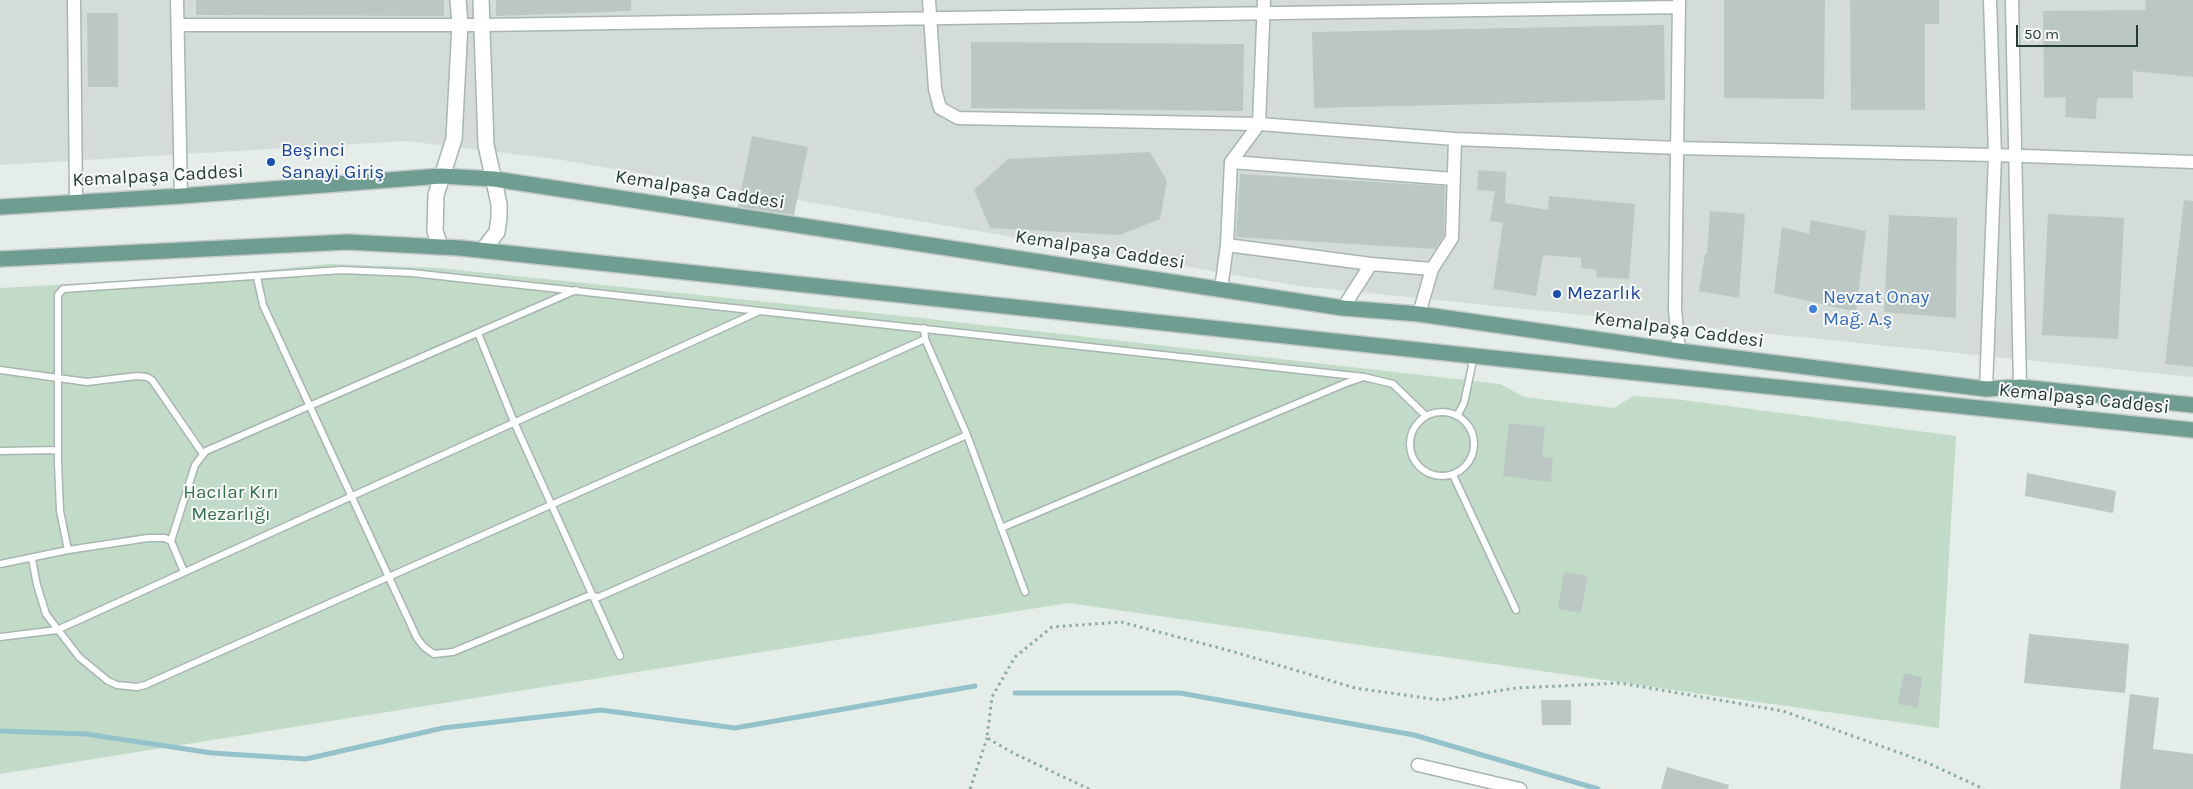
<!DOCTYPE html>
<html>
<head>
<meta charset="utf-8">
<style>
  body { margin:0 }
  #map { position:relative; width:2193px; height:789px; overflow:hidden; background:#e5ede9; font-family:Karla,sans-serif }
  canvas { display:block }
  .scale { position:absolute; left:2016px; top:25px; width:122px; height:22px; box-sizing:border-box; border:2px solid #263d37; border-top:0; padding-left:6px; font-size:15px; line-height:18px; white-space:nowrap; color:#263d37; -webkit-text-stroke:4px #f6f9f8; paint-order:stroke }
</style>
</head>
<body>
<div id="map">
<canvas width="2193" height="789"></canvas>
<div class="scale">50 m</div>
</div>
<script>
const c = document.querySelector('canvas').getContext('2d');
c.lineJoin = 'round';
function paint(path, color) {
  c.fillStyle = color;
  c.fill(path, 'evenodd');
}
function toPath(rows) {
  const path = new Path2D();
  for (const r of rows) {
    if (r.length === 3) {
      path.moveTo(r[0] + r[2], r[1]);
      path.arc(r[0], r[1], r[2], 0, 2 * Math.PI);
      continue;
    }
    path.moveTo(r[0], r[1]);
    for (let i = 2; i < r.length; i += 2) path.lineTo(r[i], r[i + 1]);
  }
  return path;
}
function trace(path, color, width, dash) {
  c.strokeStyle = color;
  c.lineWidth = width;
  c.lineCap = dash ? 'butt' : 'round';
  c.setLineDash(dash || []);
  c.stroke(path);
}
function label(font, color, halo, rows, align = 'center') {
  c.font = font + ' Karla,sans-serif';
  c.lineWidth = 4;
  c.setLineDash([]);
  c.textBaseline = 'middle';
  c.strokeStyle = halo;
  c.fillStyle = color;
  for (const [text, x, y, turn = 0] of rows) {
    c.save();
    c.translate(x, y);
    c.rotate((+turn || 0) * Math.PI / 180);
    c.textAlign = isNaN(turn) ? turn : align;
    if (halo) c.strokeText(text, 0, 0);
    c.fillText(text, 0, 0);
    c.restore();
  }
}
const built = toPath([
  [0,0,2193,0,2193,377,1299,286,562,160,406,141,0,165]
]);
const green = toPath([
  [329,264,439,268,912,317,1500,384,1524,397,1614,408,1633,396,1675,399,1956,436,1939,728,1068,603,0,774,0,288,184,278]
]);
const stream = toPath([
  [1015,693,1180,693,1414,735,1598,789],
  [0,731,86,734,212,753,306,759,443,728,601,710,735,728,975,686]
]);
const building = toPath([
  [196,0,444,0,444,16,196,15],
  [496,0,631,0,631,11,496,16],
  [1724,0,1825,0,1824,99,1724,98],
  [1850,0,1939,0,1939,24,1925,24,1925,110,1851,110],
  [2146,0,2193,0,2193,77,2133,71,2133,98,2097,98,2096,119,2065,117,2066,97,2044,98,2043,11,2145,10],
  [87,13,118,13,118,87,88,87],
  [1664,25,1665,100,1314,108,1312,32],
  [971,42,1244,44,1243,111,971,108],
  [752,136,808,147,794,215,738,207],
  [1150,152,1167,181,1160,219,1120,235,990,228,974,190,1008,159],
  [1478,170,1506,172,1505,203,1548,210,1549,196,1635,204,1629,279,1596,277,1597,270,1581,268,1581,258,1543,255,1536,296,1493,289,1503,223,1490,221,1495,191,1477,190],
  [1240,174,1445,186,1444,236,1435,249,1236,237],
  [2184,200,2193,201,2193,367,2165,364],
  [1710,211,1745,214,1739,298,1699,291,1705,254,1707,254],
  [2048,214,2124,218,2118,339,2042,335],
  [1889,215,1957,218,1956,318,1884,312],
  [1811,220,1866,231,1856,312,1774,293,1782,227,1809,234],
  [1509,423,1545,427,1542,457,1553,458,1551,482,1503,476],
  [2027,473,2116,491,2113,513,2025,496],
  [1564,572,1588,576,1581,613,1558,609],
  [2029,634,2129,644,2125,693,2024,683],
  [1904,673,1922,677,1918,708,1898,704],
  [2130,694,2159,698,2153,749,2193,754,2193,789,2120,789],
  [1541,700,1571,700,1571,725,1542,725],
  [1667,767,1729,785,1728,789,1661,789]
]);
const path = toPath([
  [970,789,987,738],
  [1089,789,1015,754,987,738,992,697,1015,657,1052,627,1121,622,1231,651,1355,688,1440,700,1516,688,1620,683,1783,711,1928,763,1984,789]
]);
const service = toPath([
  [257,277,263,305,417,638,424,647,434,654,453,652,588,596,599,597,967,435],
  [924,328,925,339,967,435,1025,592],
  [478,333,514,422,620,656],
  [0,370,87,382,137,376,147,377,152,380,203,454],
  [1442,444,32],
  [1457,416,1464,403,1474,356],
  [0,451,58,450],
  [1453,475,1516,610],
  [1001,528,1346,383,1364,377,1393,384,1426,416],
  [68,550,60,511,58,463,58,295,63,289,342,270,412,273,1364,377],
  [32,559,37,585,46,614,79,657,108,681,117,685,137,687,145,685,925,339],
  [0,564,68,550,148,538,165,538,171,541],
  [184,572,171,541,195,465,206,451,576,290],
  [0,637,57,630,760,311]
]);
const minor = toPath([
  [74,0,76,201],
  [177,0,181,196],
  [929,0,935,89,940,108,958,118,1259,124,1455,139,1678,148,1995,155,2193,162],
  [1679,0,1675,310,1679,351],
  [2012,0,2020,387],
  [179,25,482,25,1679,7],
  [1231,162,1454,179],
  [1227,245,1371,264,1432,269],
  [1221,289,1227,245,1231,162,1259,124,1264,0],
  [1343,308,1371,264],
  [1419,314,1432,269,1452,238,1455,139],
  [1986,389,1995,155,1990,0],
  [1418,765,1520,789]
]);
const tertiary = toPath([
  [481,0,486,145,499,204,499,217,497,232,483,250],
  [440,246,435,231,436,195,454,139,460,24,458,0]
]);
const primary = toPath([
  [0,207,181,196,441,176,494,179,1343,308,1419,314,1679,351,1986,389,2020,387,2193,405],
  [0,259,347,242,460,248,1474,356,2193,430]
]);
const markers = [
  [271,162,5,"#1a4fb4"],
  [1557,294,5,"#1a4fb4"],
  [1813,309,5,"#3f7fe0"]
];
const transitNames = [
  ["Beşinci",281,151],
  ["Sanayi Giriş",281,173],
  ["Mezarlık",1567,294]
];
const streetNames = [
  ["Kemalpaşa Caddesi",158,176,-3],
  ["Kemalpaşa Caddesi",700,190,9],
  ["Kemalpaşa Caddesi",1100,250,9],
  ["Kemalpaşa Caddesi",1679,330,8],
  ["Kemalpaşa Caddesi",2084,399,6]
];
const shopNames = [
  ["Nevzat Onay",1823,298],
  ["Mağ. A.ş",1823,320]
];
const parkNames = [
  ["Hacılar Kırı",231,493],
  ["Mezarlığı",231,515]
];
paint(built, '#d4dcd8');
paint(green, '#c1dbc8');
trace(stream, '#94c2cb', 5);
paint(building, '#bbc7c2');
trace(service, '#a8b5b0', 9);
trace(minor, '#a8b5b0', 15);
trace(tertiary, '#a8b5b0', 18);
trace(primary, '#c2c9c7', 18);
trace(path, '#8aaca2', 3, [2.5, 4]);
trace(service, '#fff', 6);
trace(minor, '#fff', 12);
trace(tertiary, '#fff', 15);
trace(primary, '#6f9d92', 15);
for (const [x, y, r, color] of markers) {
  const dot = new Path2D();
  dot.arc(x, y, r, 0, 2 * Math.PI);
  c.fillStyle = color;
  c.fill(dot);
  trace(dot, '#f6f9f8', 2);
}
label('19px', '#164399', '#f6f9f8', transitNames, 'left');
label('19px', '#263d37', '#f6f9f8', streetNames);
label('19px', '#366cbe', '#f6f9f8', shopNames, 'left');
label('19px', '#356f4c', '#f6f9f8', parkNames);
</script>
</body>
</html>
